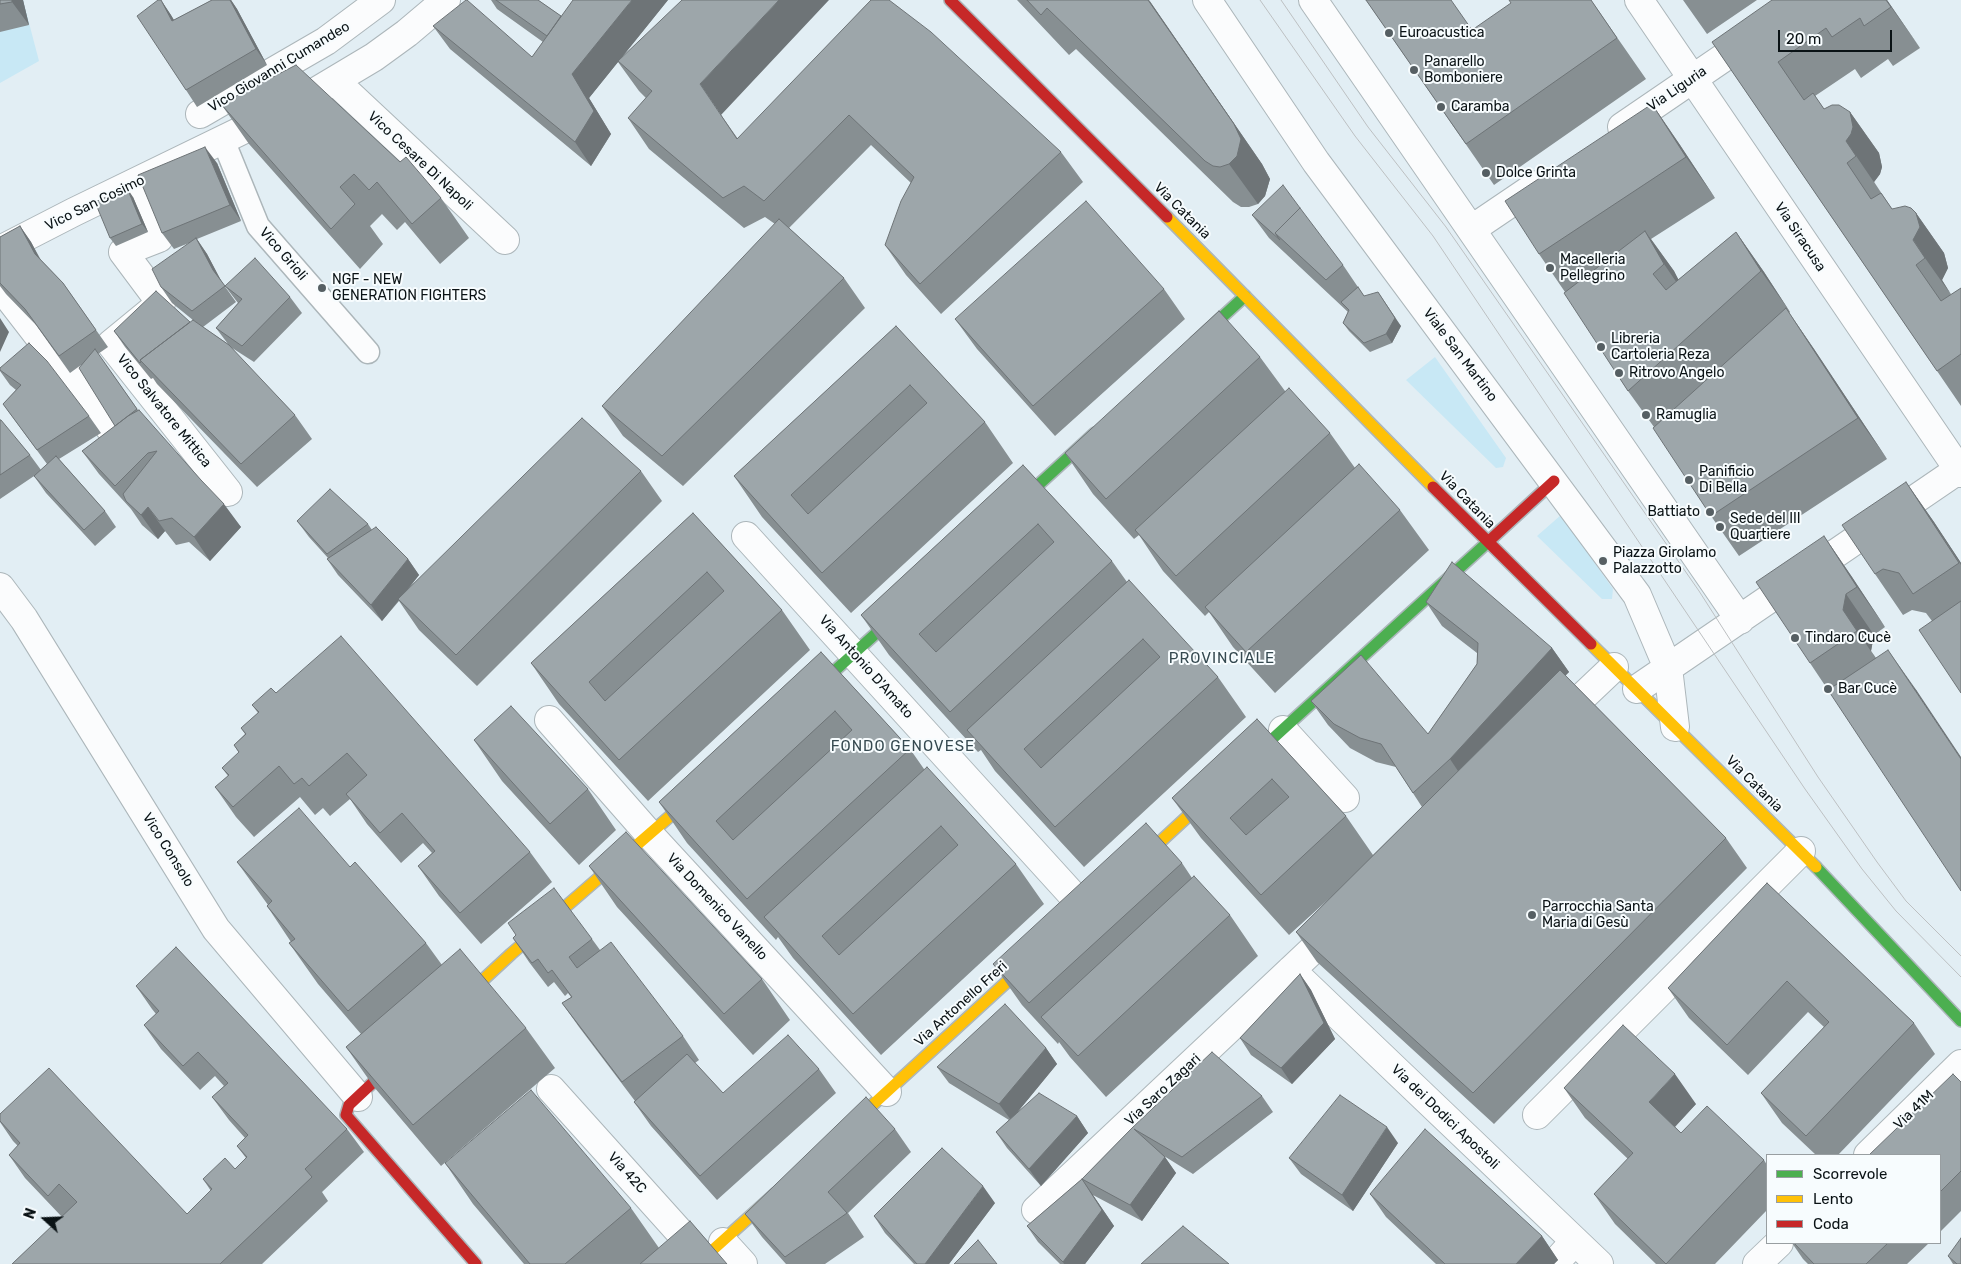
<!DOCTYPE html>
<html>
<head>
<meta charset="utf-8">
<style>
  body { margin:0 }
  #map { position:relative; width:1961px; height:1264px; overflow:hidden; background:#e2eef4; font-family:Rubik,sans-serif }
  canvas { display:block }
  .legend { position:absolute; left:1766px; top:1154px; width:175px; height:90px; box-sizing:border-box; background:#f7fcfe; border:1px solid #989ea1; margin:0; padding:6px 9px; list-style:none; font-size:15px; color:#0a1215 }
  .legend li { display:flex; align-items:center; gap:10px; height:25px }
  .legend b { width:25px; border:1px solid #989ea1 }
  .north { position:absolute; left:20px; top:1194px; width:50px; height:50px; -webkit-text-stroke:4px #f7fcfe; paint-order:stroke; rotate:290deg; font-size:14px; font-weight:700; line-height:20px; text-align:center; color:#0a1215 }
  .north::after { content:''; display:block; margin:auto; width:18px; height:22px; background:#0a1215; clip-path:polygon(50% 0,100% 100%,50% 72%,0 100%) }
  .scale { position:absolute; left:1778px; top:30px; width:114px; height:22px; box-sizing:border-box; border:2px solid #0a1215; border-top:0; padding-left:6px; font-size:15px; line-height:18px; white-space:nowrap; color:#0a1215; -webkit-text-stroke:4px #f7fcfe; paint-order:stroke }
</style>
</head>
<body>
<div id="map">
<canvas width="1961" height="1264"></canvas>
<ul class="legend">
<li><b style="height:6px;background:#4caf50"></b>Scorrevole</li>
<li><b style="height:6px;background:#ffc107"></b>Lento</li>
<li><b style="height:6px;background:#c62828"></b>Coda</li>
</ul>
<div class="north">N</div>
<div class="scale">20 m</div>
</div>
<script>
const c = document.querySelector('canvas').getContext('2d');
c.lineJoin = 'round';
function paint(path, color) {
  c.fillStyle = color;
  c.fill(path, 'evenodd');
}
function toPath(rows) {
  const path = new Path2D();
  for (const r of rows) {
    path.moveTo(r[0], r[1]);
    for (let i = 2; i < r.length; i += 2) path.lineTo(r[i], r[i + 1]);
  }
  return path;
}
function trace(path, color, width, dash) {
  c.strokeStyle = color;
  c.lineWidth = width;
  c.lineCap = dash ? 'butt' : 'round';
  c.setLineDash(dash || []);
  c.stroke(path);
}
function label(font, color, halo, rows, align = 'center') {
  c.font = font + ' Rubik,sans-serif';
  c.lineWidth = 4;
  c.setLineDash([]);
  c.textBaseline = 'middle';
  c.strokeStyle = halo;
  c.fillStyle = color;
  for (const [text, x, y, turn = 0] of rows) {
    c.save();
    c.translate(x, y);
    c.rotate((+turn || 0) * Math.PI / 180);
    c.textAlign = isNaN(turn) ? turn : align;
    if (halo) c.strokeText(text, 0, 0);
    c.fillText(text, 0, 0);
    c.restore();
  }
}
const green = toPath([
  [0,0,23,0,39,61,0,83],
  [1435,357,1506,458,1503,467,1496,468,1406,380],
  [1561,515,1613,589,1612,599,1602,599,1537,536]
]);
const lane = toPath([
  [223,140,258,226,368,352]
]);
const street = toPath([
  [1207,0,1316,162,1637,595,1668,668,1675,727],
  [1313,0,1740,620],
  [1639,0,1961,473],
  [335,81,505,240],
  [200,114,326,41,381,0],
  [1622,127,1808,0],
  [136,183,159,238,123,252,161,303,111,344,228,492],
  [1472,229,1537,185],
  [0,250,74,212,292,106,374,57,407,33,446,0],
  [6,294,112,431],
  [746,536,1086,910],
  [0,587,24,619,216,929,358,1097],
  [1637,689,1961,468],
  [549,720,650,835,887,1092],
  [1557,721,1614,667],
  [1283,730,1345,798],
  [1291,970,1599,1264],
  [551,1089,703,1258],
  [1537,1115,1801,851],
  [1868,1155,1961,1064],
  [1036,1210,1338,926],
  [723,1242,743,1264],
  [1554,1264,1575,1241],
  [1757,1264,1779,1243]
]);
const fast = toPath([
  [1195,342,1245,296],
  [1012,509,1095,433],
  [809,694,903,609],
  [1246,763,1489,541],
  [1816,867,1961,1021]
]);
const slow = toPath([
  [1167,217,1433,487],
  [1591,644,1816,867],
  [1134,866,1213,793],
  [458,1003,511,954,698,792],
  [844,1131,1034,957],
  [697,1264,776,1193]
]);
const jam = toPath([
  [950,0,1167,217],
  [1433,487,1591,644],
  [1489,541,1554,481],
  [399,1058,349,1105,346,1115,476,1264]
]);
const tram = toPath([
  [1260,0,1355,136,1433,236,1805,789,1862,869,1896,911,1961,977],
  [1281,0,1368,127,1446,227,1699,591,1818,777,1877,862,1906,901,1961,956]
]);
const wall = toPath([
  [0,0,23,0,29,25,0,32],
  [161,0,174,20,212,0,231,0,237,9,267,65,197,107,186,90],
  [491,0,538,0,561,16,668,0,623,56,721,115,738,139,871,0,1061,152,1083,182,941,314,906,275,885,245,911,183,871,145,789,228,844,278,865,308,683,486,623,436,602,406,775,224,765,217,744,228,649,149,628,118,646,98,639,91,618,62,589,98,611,134,591,166,450,49,433,26,532,57,543,42,497,9],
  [1017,0,1149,0,1262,164,1270,179,1265,196,1258,204,1249,207,1241,207,1233,202,1076,49,1069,55],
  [1366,0,1472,30,1591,0,1646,79,1494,185],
  [1683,0,1757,0,1707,34],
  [1887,0,1920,48,1893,66,1888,59,1861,78,1855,69,1815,96,1824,109,1850,112,1879,153,1882,167,1880,174,1874,182,1892,209,1916,213,1944,253,1948,268,1942,280,1951,295,1961,288,1961,406,1712,42],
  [221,104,400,162,441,198,469,238,440,264,405,222,397,230,382,214,370,226,383,244,360,269,249,144],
  [1652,104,1680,145,1715,198,1651,239,1674,271,1678,280,1736,232,1764,272,1790,312,1789,313,1814,349,1887,459,1739,556,1711,516,1654,427,1628,391,1565,292,1539,254],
  [217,163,241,221,197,239,207,254,221,281,236,302,203,327,228,344,216,328,238,303,225,286,290,297,302,313,254,362,229,346,295,415,312,439,257,487,157,384,153,378,151,379,125,347,114,331,190,322,199,325,172,303,161,287,189,243,174,249,162,233],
  [133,197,148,232,116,246,110,238],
  [1252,215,1343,265,1364,296,1401,326,1392,343,1370,352,1349,331,1343,323,1348,312,1269,238],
  [20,226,31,242,41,260,63,283,108,347,98,354,138,410,241,527,210,561,189,542,176,545,165,531,158,539,142,525,131,509,99,474,82,451,115,426,81,365,70,373,36,325,6,294,0,286,0,237],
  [1164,289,1185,319,1055,436,977,349,955,319],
  [896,326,985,422,1013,463,851,613,762,517,734,476],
  [1260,357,1285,391,1330,433,1355,468,1400,510,1429,550,1275,693,1233,647,1209,612,1205,616,1163,571,1139,535,1134,539,1093,494,1065,453],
  [0,368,89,416,101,433,59,459,105,511,116,527,95,546,46,493,34,476,37,474,0,499,0,420,30,455,41,470,47,464,3,404,16,390,10,385,0,371],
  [1023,465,1112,561,1127,582,1218,677,1246,717,1084,867,995,771,981,750,978,752,889,655,861,615],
  [641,471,662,501,477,686,419,630,399,601,382,621,338,575,327,559,328,558,309,537,297,521,368,524,372,530,408,559,419,575,407,591],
  [1906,482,1934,522,1961,563,1961,693,1932,621,1926,613,1912,610,1903,615,1875,574],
  [693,513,782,610,810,650,648,801,559,704,531,663],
  [1824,536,1852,577,1885,627,1874,635,1871,651,1876,658,1917,691,1828,690,1810,663],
  [1426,602,1552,648,1569,672,1565,675,1726,838,1747,868,1494,1124,1317,962,1296,932,1331,897,1289,935,1201,838,1172,798,1257,719,1346,816,1373,855,1422,807,1396,767,1376,762,1350,748,1328,725,1311,701,1428,734,1477,664,1477,653,1442,626],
  [821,652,910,749,924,769,1016,864,1044,904,881,1055,793,958,778,937,776,940,687,843,659,802],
  [276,693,530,852,552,882,481,944,439,896,418,866,432,853,423,843,401,863,367,824,350,799,330,816,323,808,315,815,300,797,254,837,236,817,215,787,228,776,222,768,239,753,234,745,245,734,241,728,258,713,252,705],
  [474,740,588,789,616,830,579,865,502,781],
  [237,862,350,867,426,943,442,965,526,1028,555,1068,441,1166,374,1087,346,1047,361,1034,318,984,289,943,291,942,267,906,268,905],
  [1182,863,1192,878,1230,915,1258,956,1106,1097,1070,1057,1059,1042,1058,1044,1022,1005,993,964],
  [589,866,762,979,790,1020,753,1055,617,907],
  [1767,883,1914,1023,1935,1054,1838,1155,1816,1155,1782,1123,1761,1093,1824,1027,1808,1012,1748,1075,1689,1018,1668,988],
  [513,938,592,939,600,950,683,1036,699,1060,695,1063,723,1093,819,1069,836,1093,717,1200,651,1126,634,1102,635,1101,579,1027,562,1003,571,997,568,993,565,996,554,982,548,987,529,962],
  [1300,974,1311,990,1335,1039,1292,1084,1251,1055,1240,1038],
  [136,986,347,1129,364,1152,322,1192,328,1201,262,1264,12,1264,62,1217,25,1178,9,1155,18,1146,13,1141,0,1122,0,1114,187,1214,211,1191,203,1179,235,1169,246,1158,237,1146,245,1138,229,1120,212,1097,224,1086,215,1076,200,1090,161,1049,144,1025,156,1014,152,1009],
  [1046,1048,1057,1064,1016,1114,1077,1116,1088,1133,1041,1186,1007,1148,996,1132,1009,1120,949,1083,937,1067],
  [1961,1082,1961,1211,1940,1232,1940,1155],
  [1564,1088,1696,1104,1675,1127,1681,1133,1764,1160,1767,1165,1767,1210,1715,1264,1656,1264,1615,1224,1594,1194,1628,1159,1585,1118],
  [1262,1096,1273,1112,1193,1174,1164,1156,1176,1173,1142,1221,1093,1195,1114,1226,1085,1264,1060,1264,1038,1242,1027,1226,1082,1179,1132,1128],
  [895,1129,911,1152,848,1213,864,1237,825,1264,786,1264,762,1237,745,1214],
  [1398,1143,1353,1211,1301,1174,1289,1158],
  [445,1163,631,1208,659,1248,727,1264,524,1264,473,1204],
  [1370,1194,1542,1236,1558,1260,1554,1264,1436,1264,1386,1217],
  [995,1203,949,1264,914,1264,885,1233,874,1216],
  [1792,1243,1929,1243,1907,1264,1808,1264,1803,1259],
  [1948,1256,1961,1264,1953,1264]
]);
const shadedWall = toPath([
  [12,0,23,0,29,25,12,2],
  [161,0,171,15,184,38,172,21],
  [230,0,231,0,237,9,267,65,256,49],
  [632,0,668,0,589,98,611,134,591,166,575,142,572,74],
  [779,0,829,0,721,115,700,84],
  [1149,0,1262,164,1270,179,1265,196,1258,204,1229,164],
  [1886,0,1887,0,1920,48],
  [1652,104,1680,145,1715,198,1686,157],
  [1850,112,1879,153,1882,167,1880,174,1874,182,1884,197,1846,141],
  [205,147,217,163,241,221,230,205],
  [127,188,133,197,148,232,142,224],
  [1916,213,1944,253,1948,268,1942,280,1954,299,1925,258,1913,239],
  [20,226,31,242,46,271,35,254],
  [1645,231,1674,271,1692,305,1664,264],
  [1736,232,1764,272,1790,312,1761,271],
  [196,238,207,254,224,286,213,270],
  [1378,292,1401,326,1392,343,1386,334],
  [1786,308,1814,349,1887,459,1858,418],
  [0,318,9,332,0,352],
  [1906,482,1934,522,1961,563,1961,565],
  [224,504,241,527,210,561,194,537],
  [148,507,165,531,158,539,141,515],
  [1824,536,1852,577,1885,627,1857,587],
  [408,559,419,575,382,621,371,605],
  [1846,594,1874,635,1871,651,1885,672,1843,610],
  [1552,648,1569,672,1466,783,1450,759],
  [1888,650,1917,691,1961,757,1961,759],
  [1300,974,1311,990,1335,1039,1292,1084,1281,1068],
  [1046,1048,1057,1064,1011,1120,999,1104],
  [1675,1074,1696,1104,1670,1132,1649,1102],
  [1077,1116,1088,1133,1041,1186,1029,1169],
  [1387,1127,1398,1143,1353,1211,1342,1195],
  [1165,1157,1176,1173,1142,1221,1130,1205],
  [1082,1179,1114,1226,1085,1264,1064,1264,1063,1262],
  [983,1186,995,1203,949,1264,925,1264],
  [1542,1236,1558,1260,1554,1264,1516,1264]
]);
const building = toPath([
  [0,0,12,0,12,2,0,4,0,0],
  [158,0,161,0,172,21,212,0,230,0,256,49,186,90,137,16,158,0],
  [466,0,467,0,532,57,573,0,632,0,572,74,594,111,575,142,433,26,466,0],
  [496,0,538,0,561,16,547,36,496,0],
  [682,0,779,0,700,84,737,139,871,0,889,0,931,32,1061,152,920,284,885,245,901,201,914,177,849,115,764,201,744,186,723,198,628,118,652,91,618,61,682,0],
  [1027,0,1148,0,1234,124,1241,139,1237,156,1229,164,1220,167,1213,166,1205,161,1047,8,1041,15,1027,0],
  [1366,0,1451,0,1472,30,1511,3,1509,0,1591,0,1617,38,1466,144,1366,0],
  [1772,0,1886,0,1891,7,1864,26,1860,18,1832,37,1826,28,1778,62,1804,100,1813,93,1824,109,1832,105,1839,105,1850,112,1853,127,1851,134,1846,141,1856,156,1847,163,1871,199,1881,193,1892,209,1905,206,1911,208,1916,213,1920,227,1913,240,1925,258,1916,265,1941,301,1961,288,1961,354,1937,371,1712,42,1772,0],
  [296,65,400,162,406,157,441,198,412,224,377,182,369,190,354,174,340,187,355,204,331,229,221,104,296,65],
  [1652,104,1686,157,1539,254,1505,201,1652,104],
  [205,147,230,205,162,233,138,175,205,147],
  [1283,185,1300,208,1275,233,1280,240,1252,215,1283,185],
  [127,188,142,224,110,238,95,202,127,188],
  [1086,201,1164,289,1033,406,955,319,1086,201],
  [1300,208,1343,265,1326,280,1275,233,1300,208],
  [779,219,844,278,662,456,602,406,779,219],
  [20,226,35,254,63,283,96,330,59,356,25,309,0,283,0,237,20,226],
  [1645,231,1664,264,1653,274,1666,290,1736,232,1761,271,1628,391,1564,293,1645,231],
  [196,238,213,270,225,286,192,311,161,287,152,269,196,238],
  [255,258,290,297,242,346,216,328,242,299,225,286,255,258],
  [1358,287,1364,296,1378,292,1395,318,1386,334,1364,343,1343,323,1349,310,1341,302,1358,287],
  [156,291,190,322,140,360,141,362,140,363,114,331,156,291],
  [1786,308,1858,418,1711,516,1653,428,1786,308],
  [1219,311,1260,357,1106,499,1065,453,1219,311],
  [193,320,229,345,295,415,241,464,140,360,193,320],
  [896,326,985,422,822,573,734,476,896,326],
  [910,385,927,403,808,514,791,495,910,385],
  [29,343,47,361,89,416,37,450,3,404,21,385,0,370,0,368,29,343],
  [95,349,137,409,115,426,79,368,95,349],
  [1289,388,1330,433,1176,576,1135,530,1289,388],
  [139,410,201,480,224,504,194,537,172,518,159,521,148,507,141,515,126,501,123,494,157,451,148,453,115,486,82,451,128,416,139,410],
  [582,418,641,471,456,655,398,599,582,418],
  [0,420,1,420,30,455,0,475,0,420],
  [56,456,105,511,84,530,34,476,56,456],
  [1359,464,1400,510,1246,652,1205,607,1359,464],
  [1023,465,1112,561,950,712,861,615,1023,465],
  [1038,524,1054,542,936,652,919,634,1038,524],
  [1906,482,1959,563,1913,594,1899,573,1883,569,1875,574,1842,525,1906,482],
  [330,489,368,524,327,554,297,521,330,489],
  [693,513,782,610,619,760,531,663,693,513],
  [707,572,724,591,605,701,589,682,707,572],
  [376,527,408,559,371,605,327,559,376,527],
  [1824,536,1857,587,1846,594,1843,610,1857,631,1810,663,1756,582,1824,536],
  [1452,562,1552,648,1450,759,1413,793,1381,744,1360,738,1334,724,1311,701,1361,655,1428,734,1477,664,1478,643,1426,602,1452,562],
  [1129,580,1218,677,1055,827,967,730,1129,580],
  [1143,639,1160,657,1041,768,1024,749,1143,639],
  [1961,601,1961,693,1919,630,1961,601],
  [341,636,530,852,460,913,418,866,435,851,402,813,380,833,346,794,367,775,347,753,309,786,302,778,294,784,279,766,233,807,215,787,229,775,222,768,239,752,234,745,246,734,241,728,259,712,252,705,271,688,276,693,341,636],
  [1888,650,1961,759,1961,891,1828,690,1888,650],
  [821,652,910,749,747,899,659,802,821,652],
  [835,711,852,730,733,840,716,821,835,711],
  [1560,670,1726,838,1473,1093,1296,932,1560,670],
  [511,706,588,789,550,824,474,740,511,706],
  [1257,719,1346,816,1261,895,1172,798,1257,719],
  [1272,779,1289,797,1246,835,1230,818,1272,779],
  [927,767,1016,864,853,1014,764,917,927,767],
  [941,826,958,845,839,955,822,936,941,826],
  [299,808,350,867,355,862,426,943,348,1011,289,943,295,939,267,906,272,901,237,862,299,808],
  [1146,823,1182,863,1029,1003,993,964,1146,823],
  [626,832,762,979,724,1014,589,866,626,832],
  [1194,876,1230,915,1078,1056,1041,1017,1194,876],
  [1767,883,1914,1023,1806,1136,1761,1093,1829,1022,1787,981,1727,1045,1668,988,1767,883],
  [554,888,592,939,569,957,577,968,611,942,683,1036,622,1082,562,1003,572,997,552,970,548,973,538,959,532,963,513,938,516,935,508,923,554,888],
  [176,947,347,1129,305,1169,312,1177,220,1264,12,1264,77,1202,59,1184,48,1196,9,1155,20,1143,0,1121,0,1114,49,1068,187,1214,212,1189,203,1179,225,1158,235,1169,247,1157,237,1146,248,1135,212,1097,228,1083,198,1052,183,1066,144,1025,159,1011,136,986,176,947],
  [460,949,526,1028,413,1125,346,1047,460,949],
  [1300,974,1324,1023,1281,1068,1240,1038,1300,974],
  [1005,1004,1046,1048,999,1104,937,1067,1005,1004],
  [1623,1025,1675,1074,1649,1102,1681,1133,1707,1106,1764,1160,1666,1264,1594,1194,1633,1153,1564,1088,1623,1025],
  [788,1035,819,1069,700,1176,634,1102,687,1054,723,1093,788,1035],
  [1212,1052,1262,1096,1182,1157,1134,1129,1165,1157,1130,1205,1082,1179,1132,1128,1212,1052],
  [1953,1074,1961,1082,1961,1171,1940,1192,1940,1155,1869,1155,1953,1074],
  [531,1090,631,1208,565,1264,530,1264,445,1163,531,1090],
  [1039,1093,1077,1116,1029,1169,996,1132,1039,1093],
  [1340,1095,1387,1127,1342,1195,1289,1158,1340,1095],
  [866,1097,895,1129,828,1192,847,1213,785,1257,745,1214,866,1097],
  [1425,1129,1542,1236,1516,1264,1445,1264,1370,1194,1425,1129],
  [942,1148,983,1186,925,1264,917,1264,874,1216,942,1148],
  [1082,1179,1102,1210,1063,1262,1027,1226,1082,1179],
  [690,1221,727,1264,640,1264,690,1221],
  [1183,1226,1229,1264,1141,1264,1183,1226],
  [1961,1238,1961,1264,1957,1264,1948,1256,1961,1238],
  [978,1240,997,1264,954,1264,978,1240],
  [1794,1243,1888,1243,1866,1264,1814,1264,1794,1243]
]);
const markers = [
  [1389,33,5,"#565f63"],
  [1414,70,5,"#565f63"],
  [1441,107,5,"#565f63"],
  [1486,173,5,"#565f63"],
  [1550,268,5,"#565f63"],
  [322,288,5,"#565f63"],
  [1601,347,5,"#565f63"],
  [1619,373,5,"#565f63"],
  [1646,415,5,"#565f63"],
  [1689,480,5,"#565f63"],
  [1710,512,5,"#565f63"],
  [1720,527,5,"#565f63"],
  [1603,561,5,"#565f63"],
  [1795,638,5,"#565f63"],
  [1828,689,5,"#565f63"],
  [1532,915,5,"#565f63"]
];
const poiNames = [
  ["Euroacustica",1399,33],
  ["Panarello",1424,62],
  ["Bomboniere",1424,78],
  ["Caramba",1451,107],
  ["Dolce Grinta",1496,173],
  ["Macelleria",1560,260],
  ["Pellegrino",1560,276],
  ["NGF - NEW",332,280],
  ["GENERATION FIGHTERS",332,296],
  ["Libreria",1611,339],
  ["Cartoleria Reza",1611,355],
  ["Ritrovo Angelo",1629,373],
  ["Ramuglia",1656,415],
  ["Panificio",1699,472],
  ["Di Bella",1699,488],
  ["Battiato",1700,512,"right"],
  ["Sede del III",1730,519],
  ["Quartiere",1730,535],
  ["Piazza Girolamo",1613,553],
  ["Palazzotto",1613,569],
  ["Tindaro Cucè",1805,638],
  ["Bar Cucè",1838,689],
  ["Parrocchia Santa",1542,907],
  ["Maria di Gesù",1542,923]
];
const streetNames = [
  ["Vico Giovanni Cumandeo",279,67,-31],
  ["Via Liguria",1677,89,-34],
  ["Vico Cesare Di Napoli",420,161,43],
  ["Vico San Cosimo",95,203,-26],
  ["Via Catania",1182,211,45],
  ["Via Siracusa",1800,237,56],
  ["Vico Grioli",283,254,49],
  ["Viale San Martino",1460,355,53],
  ["Vico Salvatore Mittica",164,411,51],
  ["Via Catania",1467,500,46],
  ["Via Antonio D'Amato",866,667,48],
  ["Via Catania",1754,784,45],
  ["Vico Consolo",168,850,58],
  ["Via Domenico Vanello",717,907,47],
  ["Via Antonello Freri",961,1004,-42],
  ["Via Saro Zagari",1163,1090,-43],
  ["Via 41M",1914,1110,-44],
  ["Via dei Dodici Apostoli",1445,1117,44],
  ["Via 42C",627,1173,48]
];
const neighbourhoodNames = [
  ["PROVINCIALE",1222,659],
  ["FONDO GENOVESE",903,747]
];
paint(green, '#c8e8f5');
trace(lane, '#acb6ba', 25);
trace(street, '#acb6ba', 30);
trace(fast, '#acb6ba', 14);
trace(slow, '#acb6ba', 14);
trace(jam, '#acb6ba', 14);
trace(lane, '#fbfcfd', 22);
trace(street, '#fbfcfd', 28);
trace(fast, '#4caf50', 11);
trace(slow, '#ffc107', 11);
trace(jam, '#c62828', 11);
trace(tram, '#bdc0c2', 1);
paint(wall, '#878f92');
paint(shadedWall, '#6e7477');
paint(building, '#9da6aa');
trace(building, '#6e7477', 1);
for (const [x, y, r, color] of markers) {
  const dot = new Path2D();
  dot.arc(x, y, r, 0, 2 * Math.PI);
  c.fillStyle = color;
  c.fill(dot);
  trace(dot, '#f7fcfe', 2);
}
label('14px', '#0a1215', '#f7fcfe', poiNames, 'left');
label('14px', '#0a1215', '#f7fcfe', streetNames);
c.letterSpacing = '1px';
label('15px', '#354950', '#f7fcfe', neighbourhoodNames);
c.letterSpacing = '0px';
</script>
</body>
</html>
